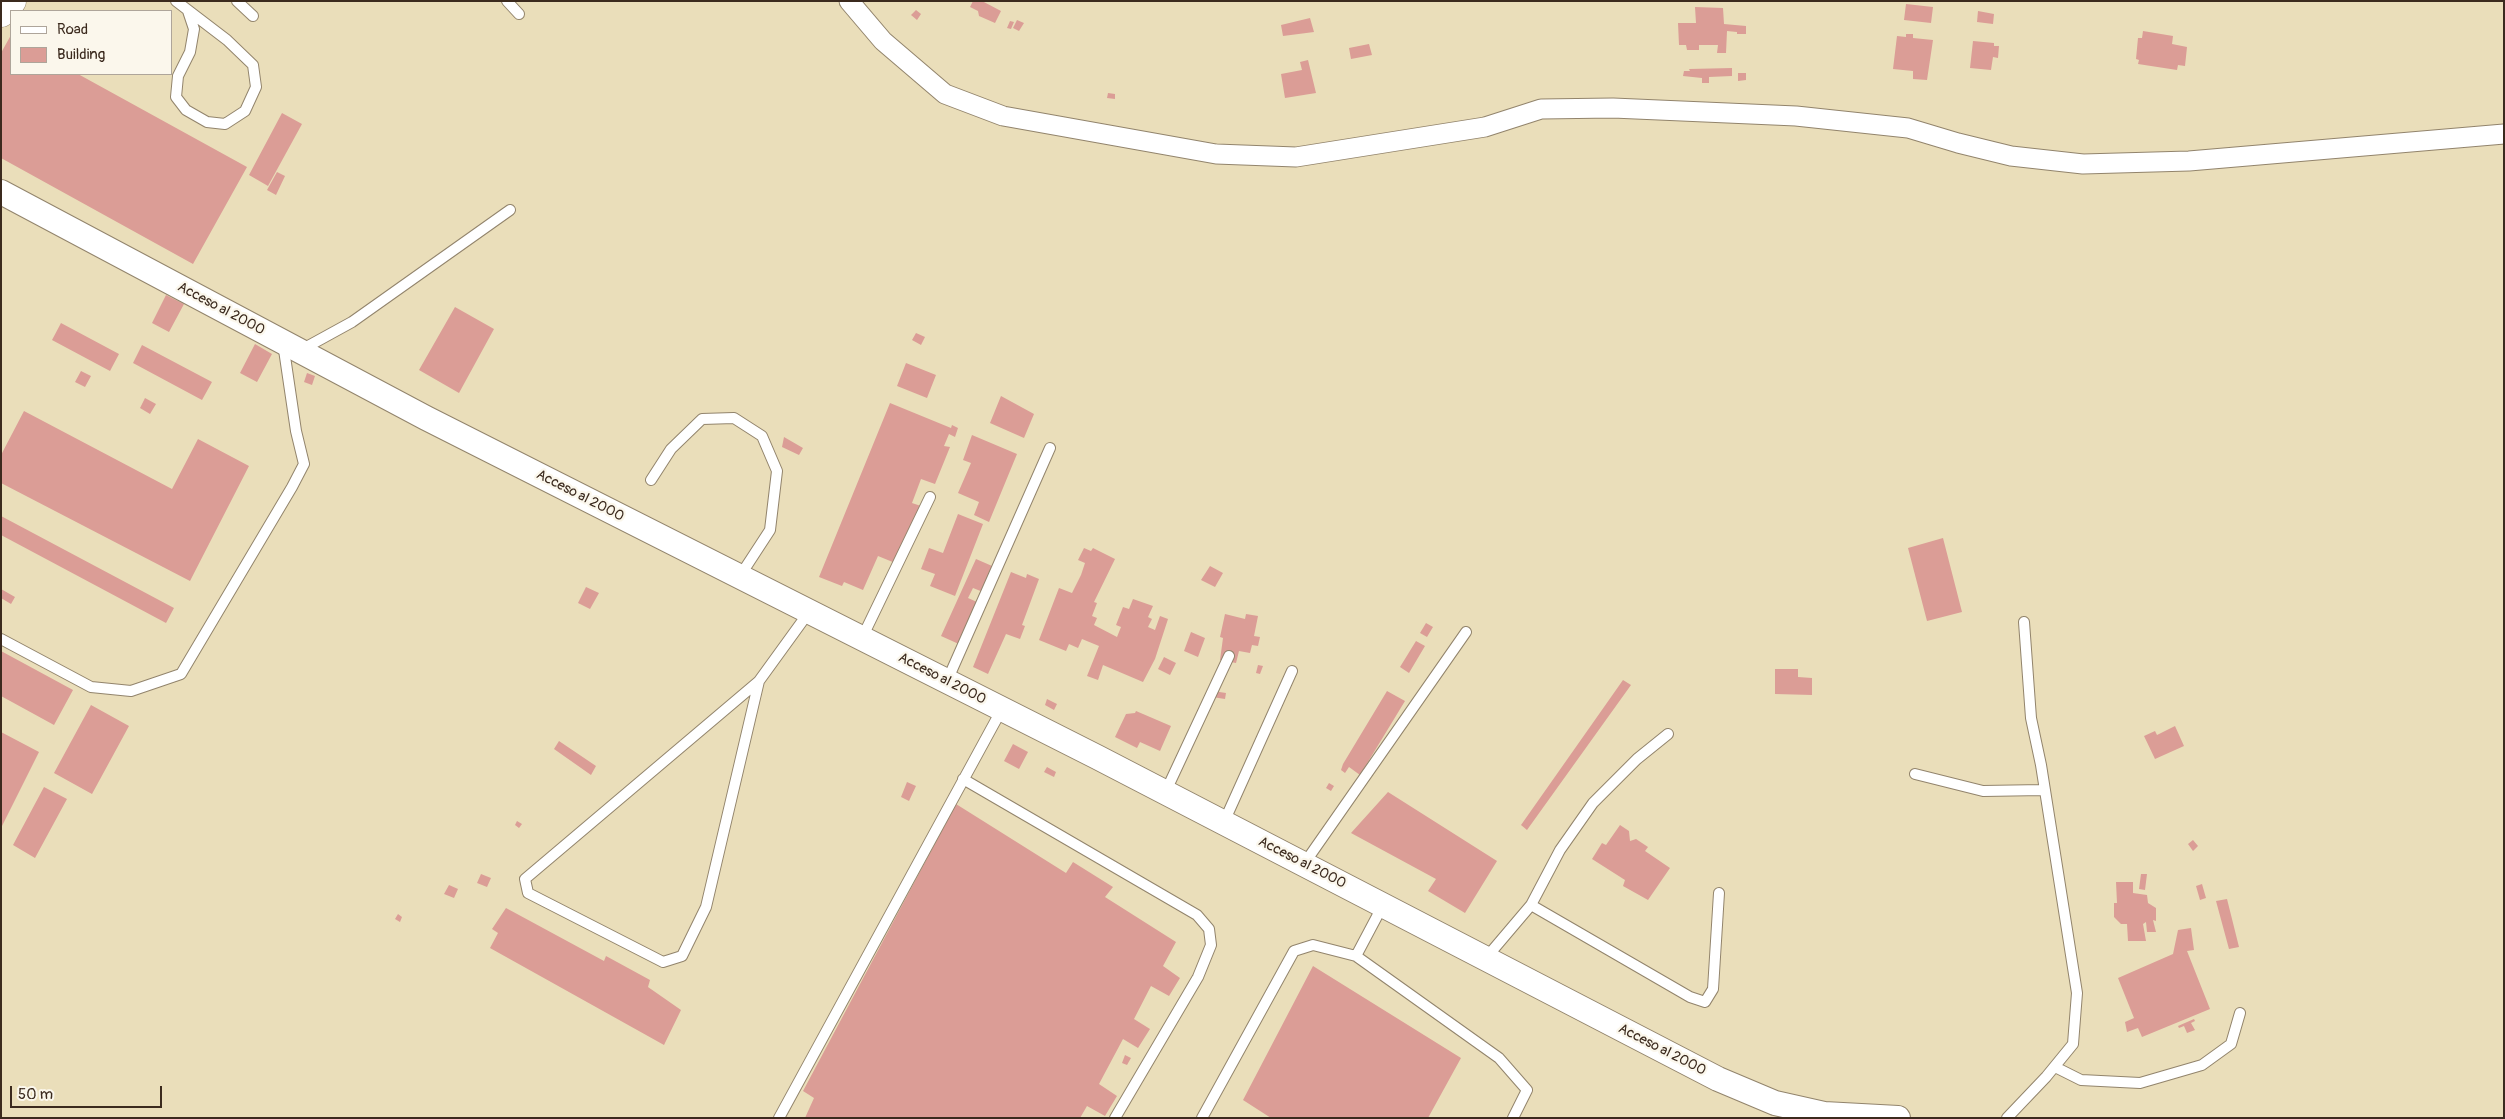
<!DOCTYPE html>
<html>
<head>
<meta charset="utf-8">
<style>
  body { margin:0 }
  #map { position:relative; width:2505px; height:1119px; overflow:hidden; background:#eadeba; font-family:Pangolin,sans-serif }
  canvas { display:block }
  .frame { position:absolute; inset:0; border:2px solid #3b2a1e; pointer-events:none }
  .legend { position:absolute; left:10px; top:10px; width:162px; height:65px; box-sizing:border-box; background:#fbf7ec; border:1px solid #aea59a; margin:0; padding:6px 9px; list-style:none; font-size:15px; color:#3b2a1e }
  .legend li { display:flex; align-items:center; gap:10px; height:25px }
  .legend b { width:25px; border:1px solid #aea59a }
  .scale { position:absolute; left:10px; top:1086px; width:152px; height:22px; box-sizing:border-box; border:2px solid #3b2a1e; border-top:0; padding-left:6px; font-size:15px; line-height:18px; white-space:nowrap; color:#3b2a1e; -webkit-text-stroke:4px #fbf7ec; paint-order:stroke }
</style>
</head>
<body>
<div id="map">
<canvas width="2505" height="1119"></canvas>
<div class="frame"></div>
<ul class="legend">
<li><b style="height:6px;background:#fff"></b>Road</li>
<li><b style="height:14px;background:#db9d96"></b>Building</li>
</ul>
<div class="scale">50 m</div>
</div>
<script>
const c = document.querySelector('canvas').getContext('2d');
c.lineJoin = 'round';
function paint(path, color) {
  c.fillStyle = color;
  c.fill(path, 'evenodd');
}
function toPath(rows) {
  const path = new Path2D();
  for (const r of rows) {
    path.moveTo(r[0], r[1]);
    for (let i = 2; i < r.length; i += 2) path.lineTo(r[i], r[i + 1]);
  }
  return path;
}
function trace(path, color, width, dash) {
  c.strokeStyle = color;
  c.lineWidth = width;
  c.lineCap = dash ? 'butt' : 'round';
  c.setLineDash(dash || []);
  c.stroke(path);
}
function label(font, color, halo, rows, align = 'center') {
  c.font = font + ' Pangolin,sans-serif';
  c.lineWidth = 4.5;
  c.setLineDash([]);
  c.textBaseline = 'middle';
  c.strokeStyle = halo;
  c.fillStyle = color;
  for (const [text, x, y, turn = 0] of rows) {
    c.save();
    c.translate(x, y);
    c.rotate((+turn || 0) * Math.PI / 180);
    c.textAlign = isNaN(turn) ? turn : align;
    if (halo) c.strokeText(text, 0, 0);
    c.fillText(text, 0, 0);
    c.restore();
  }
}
const building = toPath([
  [973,1,982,1,1001,11,995,23,979,16,978,11,970,7],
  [1906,4,1933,7,1931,23,1904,20],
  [1695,7,1723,8,1724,24,1746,26,1746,34,1737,34,1737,32,1727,31,1726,53,1717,53,1718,45,1699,45,1699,50,1687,50,1686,45,1679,45,1678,23,1696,23],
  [916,10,921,14,917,20,911,15],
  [1978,11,1994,14,1993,24,1977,22],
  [1310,18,1314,32,1283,36,1281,25],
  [1017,20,1024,23,1019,31,1013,28],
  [1010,21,1014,22,1011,29,1007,28],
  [2143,31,2173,36,2172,44,2187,47,2185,66,2178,65,2177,70,2138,64,2139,60,2136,59,2138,38,2142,38],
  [1906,34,1913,34,1913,38,1933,40,1927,80,1913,79,1913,71,1893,69,1897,36,1906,37],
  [11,35,11,74,78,74,247,167,193,264,1,158,1,53],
  [1973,41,1994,43,1994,46,1999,46,1998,58,1993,57,1991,70,1970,68],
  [1369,44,1372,55,1351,59,1349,48],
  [1308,60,1316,93,1285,98,1281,74,1302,70,1300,62],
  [1732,68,1732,76,1709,77,1709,83,1702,83,1702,78,1683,76,1684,71,1690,71,1689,69],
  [1738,73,1746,73,1746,80,1738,81],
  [1108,93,1115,94,1115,99,1107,98],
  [282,113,302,124,268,186,249,175],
  [277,172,285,176,276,195,267,190],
  [166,295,184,304,169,332,152,323],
  [455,307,494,329,459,393,419,370],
  [61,323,119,354,110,371,52,340],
  [916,333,925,337,921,345,912,340],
  [255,344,272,354,257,382,240,373],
  [142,345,212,382,202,400,133,363],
  [906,363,936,375,927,398,897,386],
  [81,371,91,376,85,387,75,382],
  [307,373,315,376,312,385,304,382],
  [1001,396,1034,414,1024,438,990,423],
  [145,398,156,404,150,414,140,408],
  [890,403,951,428,952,425,958,428,955,437,949,434,944,446,950,447,935,484,921,479,912,503,924,507,900,565,878,556,863,590,844,582,842,586,819,577],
  [24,411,172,489,198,439,249,466,190,581,1,483,1,455],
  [972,435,1017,454,989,522,974,515,979,502,958,493,971,463,963,460],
  [784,437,803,448,799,455,782,447],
  [958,514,983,524,955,596,930,586,935,574,921,569,929,548,943,553],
  [1,516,174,608,166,623,1,535],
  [1943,538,1962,612,1927,621,1908,548],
  [1084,548,1091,551,1093,548,1115,559,1094,602,1097,603,1092,616,1097,618,1094,625,1117,637,1121,627,1116,625,1123,607,1129,609,1133,599,1153,606,1148,617,1152,619,1148,627,1155,630,1160,616,1168,619,1155,659,1143,682,1103,665,1098,680,1087,676,1099,646,1082,639,1078,648,1069,644,1066,651,1039,640,1059,588,1072,593,1081,575,1085,563,1078,560],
  [976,559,999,569,988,594,973,588,968,598,977,602,961,645,941,636],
  [1210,566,1223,573,1215,587,1201,580],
  [1011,572,1026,578,1027,574,1039,579,1022,625,1025,626,1020,639,1006,634,988,674,973,667],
  [586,587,599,593,590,609,578,603],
  [1,589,15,597,11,604,1,598],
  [1225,614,1245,619,1246,614,1258,616,1254,636,1260,637,1258,646,1252,645,1250,653,1239,651,1236,663,1220,660,1223,638,1220,637],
  [1426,623,1433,627,1427,637,1420,633],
  [1191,632,1205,638,1198,657,1184,651],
  [1416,641,1425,646,1409,673,1400,667],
  [1,651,73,690,54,725,1,696],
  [1164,657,1176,663,1170,675,1158,669],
  [1258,665,1263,666,1260,674,1256,673],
  [1775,669,1798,669,1798,677,1812,678,1812,695,1775,694],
  [1623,680,1631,685,1527,830,1521,825],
  [1213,691,1226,693,1225,699,1212,697],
  [1387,691,1405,701,1360,775,1349,767,1345,773,1341,770,1343,764],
  [1047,699,1057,704,1054,710,1045,705],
  [91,705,129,726,92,794,54,773],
  [1136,711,1171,726,1160,751,1140,742,1137,748,1115,737,1126,714,1135,713],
  [2175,726,2184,746,2155,759,2144,736,2155,731,2157,735],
  [1,732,39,752,1,828],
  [559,741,596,766,591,775,554,749],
  [1013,744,1028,752,1019,769,1004,761],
  [1047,767,1056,772,1054,777,1044,772],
  [907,782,916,786,909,801,901,797],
  [1329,783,1334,786,1331,791,1326,788],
  [44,787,67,799,35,858,13,845],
  [1388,792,1497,861,1465,913,1428,891,1436,879,1351,833],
  [956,804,1066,873,1073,862,1113,887,1105,897,1176,942,1163,966,1180,978,1169,996,1151,986,1134,1019,1150,1029,1138,1048,1123,1039,1099,1084,1117,1096,1105,1116,1087,1106,1080,1118,805,1118,814,1098,803,1091],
  [517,821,522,824,519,828,515,825],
  [1620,825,1629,831,1630,841,1636,839,1648,847,1645,851,1670,868,1648,900,1623,886,1625,880,1592,859,1602,843,1606,845],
  [2193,840,2198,846,2193,851,2188,844],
  [481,874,491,878,487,887,477,883],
  [2141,874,2147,874,2145,890,2139,889],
  [2116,882,2133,882,2133,893,2147,895,2148,903,2156,908,2156,921,2153,920,2156,932,2147,932,2146,922,2143,924,2146,941,2128,941,2127,924,2121,924,2114,917,2114,903,2117,903],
  [2202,884,2206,898,2200,900,2196,886],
  [449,885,458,889,454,898,444,894],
  [2227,899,2239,947,2229,949,2216,901],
  [506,908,604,961,606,956,650,980,648,987,681,1010,664,1045,490,948,498,933,492,929],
  [398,914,402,917,400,922,395,919],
  [2191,928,2194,950,2187,951,2210,1009,2142,1037,2138,1028,2127,1032,2125,1022,2134,1018,2118,978,2173,954,2178,930],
  [1313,966,1461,1058,1428,1118,1271,1118,1243,1100],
  [2194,1019,2195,1021,2191,1023,2195,1030,2187,1033,2184,1026,2179,1028,2178,1026],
  [1125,1055,1131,1058,1127,1065,1122,1063]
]);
const service = toPath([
  [176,1,227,40,253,65,256,87,245,111,225,124,207,122,186,110,176,97,178,76,190,52,194,29,188,11],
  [237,1,253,16],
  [507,1,519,14],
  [301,350,352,322,510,210],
  [651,480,671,449,702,419,734,418,762,436,777,471,770,530,740,576],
  [862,638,930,497],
  [1,639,91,687,131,691,181,674,292,487,304,464,296,431,283,343],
  [759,681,706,907,682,956,663,962,528,893,525,879,759,681,809,612],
  [947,681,1050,448],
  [1915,774,1983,791,2043,790],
  [963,779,1197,915,1209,929,1211,945,1198,977,1115,1118],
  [1165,793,1229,656],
  [1224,822,1292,671],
  [1304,864,1466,632],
  [1531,905,1690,997,1705,1002,1713,989,1719,893],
  [1356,956,1499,1058,1527,1090,1513,1118],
  [1486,958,1531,905,1560,850,1593,803,1637,759,1668,734],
  [2055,1067,2081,1080,2140,1083,2202,1065,2231,1044,2240,1013],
  [779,1118,1002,709],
  [1202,1118,1294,951,1313,945,1356,956,1383,905],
  [2007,1118,2046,1077,2073,1044,2077,993,2041,765,2031,718,2024,622]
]);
const minor = toPath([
  [849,1,883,41,945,94,1003,116,1216,154,1296,157,1485,127,1541,109,1613,108,1796,116,1908,128,1958,143,2011,156,2083,164,2189,161,2504,134]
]);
const tertiary = toPath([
  [1,192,426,418,1097,757,1718,1079,1775,1103,1824,1114,1898,1118]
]);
const trunk = toPath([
  [1,13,12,1]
]);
const streetNames = [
  ["Acceso al 2000",221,309,28],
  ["Acceso al 2000",580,496,27],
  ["Acceso al 2000",942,679,27],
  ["Acceso al 2000",1302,863,27],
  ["Acceso al 2000",1662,1050,27]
];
paint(building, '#db9d96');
trace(service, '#92846c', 12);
trace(minor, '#92846c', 21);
trace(tertiary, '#92846c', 26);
trace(trunk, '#92846c', 29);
trace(service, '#fff', 10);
trace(minor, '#fff', 19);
trace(tertiary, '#fff', 24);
trace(trunk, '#fff', 28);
label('14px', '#3b2a1e', '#fbf7ec', streetNames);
</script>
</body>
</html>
